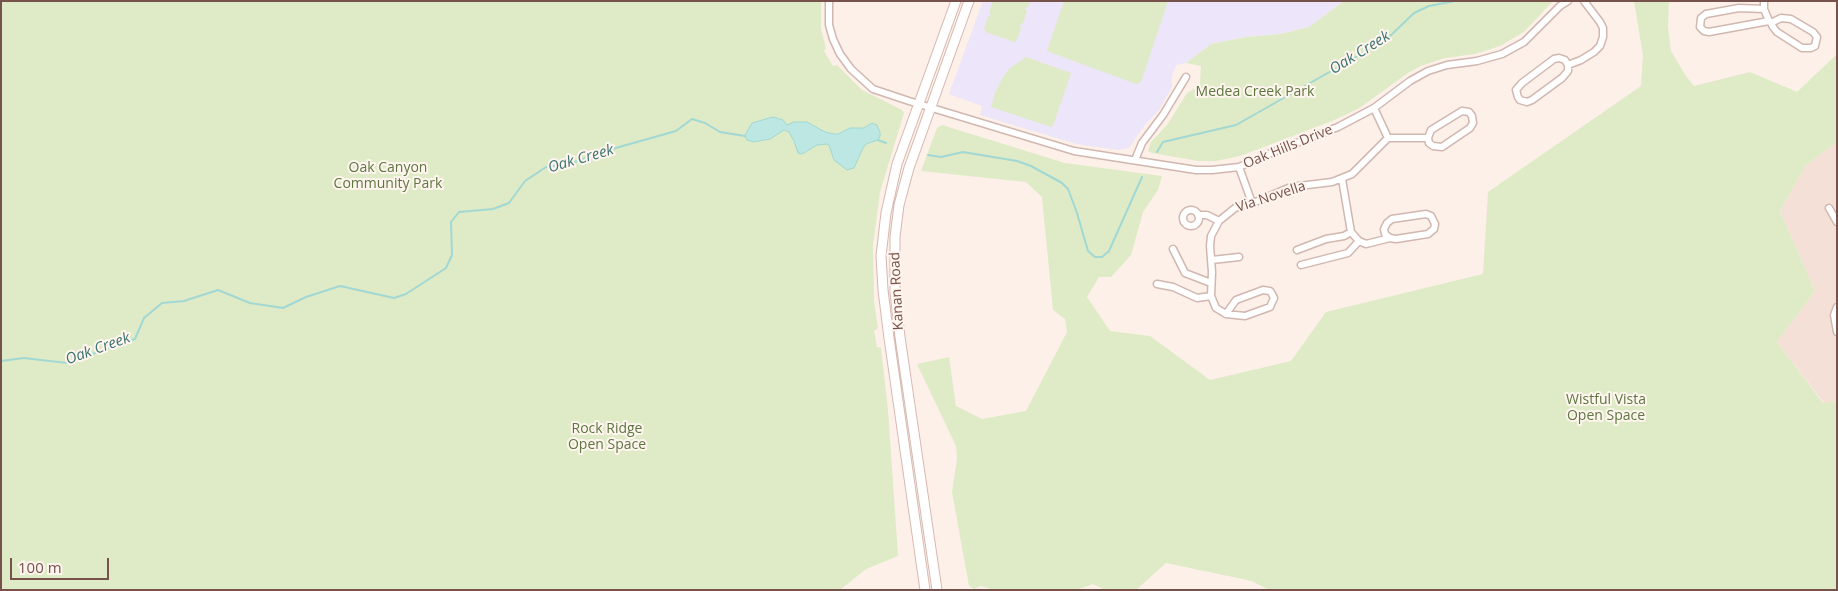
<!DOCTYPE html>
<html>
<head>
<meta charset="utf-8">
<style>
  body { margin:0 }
  #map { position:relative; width:1838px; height:591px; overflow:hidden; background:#fcf0e8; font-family:"Open Sans",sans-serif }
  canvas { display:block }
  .frame { position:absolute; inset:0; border:2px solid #77514c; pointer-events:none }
  .scale { position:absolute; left:10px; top:558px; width:99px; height:22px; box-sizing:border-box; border:2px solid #77514c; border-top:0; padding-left:6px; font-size:15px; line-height:18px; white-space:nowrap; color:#77514c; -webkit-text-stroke:4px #fff5ef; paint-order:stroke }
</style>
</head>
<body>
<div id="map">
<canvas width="1838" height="591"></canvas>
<div class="frame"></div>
<div class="scale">100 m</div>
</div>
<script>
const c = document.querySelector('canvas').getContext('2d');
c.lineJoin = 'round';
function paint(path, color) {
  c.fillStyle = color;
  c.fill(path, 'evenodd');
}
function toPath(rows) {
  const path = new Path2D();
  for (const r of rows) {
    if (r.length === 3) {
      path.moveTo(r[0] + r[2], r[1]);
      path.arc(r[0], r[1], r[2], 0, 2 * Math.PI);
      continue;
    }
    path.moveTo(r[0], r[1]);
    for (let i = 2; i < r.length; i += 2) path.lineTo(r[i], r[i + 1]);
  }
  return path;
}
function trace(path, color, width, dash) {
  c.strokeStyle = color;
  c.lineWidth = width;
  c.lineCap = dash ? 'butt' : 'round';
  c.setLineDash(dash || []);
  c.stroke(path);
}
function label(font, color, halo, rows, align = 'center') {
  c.font = font + ' "Open Sans",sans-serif';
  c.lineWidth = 4;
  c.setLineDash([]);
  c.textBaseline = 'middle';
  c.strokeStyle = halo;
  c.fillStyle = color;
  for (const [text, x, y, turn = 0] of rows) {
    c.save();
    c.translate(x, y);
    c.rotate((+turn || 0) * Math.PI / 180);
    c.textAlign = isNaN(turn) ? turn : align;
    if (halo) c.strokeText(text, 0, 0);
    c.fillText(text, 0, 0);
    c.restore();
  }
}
const residential = toPath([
  [1837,142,1837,401,1824,403,1777,342,1815,291,1780,211,1806,165]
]);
const education = toPath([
  [983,1,1344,1,1309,27,1280,34,1246,37,1211,44,1186,63,1177,65,1172,75,1172,87,1159,110,1144,126,1129,148,1119,150,1076,144,980,115,982,106,949,94]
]);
const green = toPath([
  [1,1,821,1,821,29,826,48,824,51,833,66,837,65,862,90,902,110,904,113,880,192,873,245,874,301,878,328,874,331,877,347,881,348,888,410,898,556,866,569,840,590,1,590],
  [993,1,1030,1,1028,7,1025,8,1027,12,1023,23,1020,25,1021,28,1017,40,1014,42,986,32,984,29,988,17,991,15,989,12],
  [1064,1,1168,1,1141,82,1136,84,1047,51],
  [1344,1,1553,1,1524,32,1500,46,1475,54,1445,58,1421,66,1408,73,1358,109,1332,121,1240,156,1216,161,1198,161,1152,153,1148,151,1151,142,1167,125,1187,93,1196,88,1200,84,1201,66,1186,63,1211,44,1246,37,1280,34,1309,27],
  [1634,1,1669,1,1668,27,1671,51,1686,76,1694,86,1750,72,1797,92,1837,54,1837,142,1806,165,1780,211,1815,291,1777,342,1823,403,1837,401,1837,590,1269,590,1252,581,1166,563,1136,590,1105,590,1093,584,1076,590,994,590,981,586,974,589,969,586,952,492,957,459,956,446,917,364,949,357,956,406,982,419,1026,411,1067,332,1065,319,1053,310,1042,197,1026,182,921,171,937,128,942,125,1065,163,1162,176,1158,190,1143,212,1131,255,1111,277,1099,277,1087,297,1110,331,1150,336,1210,380,1291,361,1326,312,1483,274,1488,192,1641,86,1643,56],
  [1026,57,1071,73,1053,126,1051,127,991,107,995,93,1003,77,1010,68]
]);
const water = toPath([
  [773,117,783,120,787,125,794,122,807,122,825,132,834,134,838,134,850,128,864,128,872,123,877,125,880,132,880,136,878,140,866,144,863,148,854,168,847,170,834,160,829,145,827,144,817,145,802,154,798,153,794,141,789,132,784,130,770,139,754,142,747,140,745,136,746,133,752,123,773,117]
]);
const stream = toPath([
  [878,140,886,143],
  [1157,152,1163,142,1236,125,1386,40,1414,13,1429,6,1455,1],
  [928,155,941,157,963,152,1017,161,1031,166,1062,183,1068,189,1077,213,1088,251,1095,257,1102,257,1109,251,1142,177],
  [1,361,24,358,67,363,135,339,144,318,162,303,184,301,218,290,250,303,283,308,306,297,340,286,394,298,406,294,446,268,452,255,451,222,459,212,493,209,509,203,525,181,546,167,569,164,612,149,676,131,692,119,705,123,720,132,745,136]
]);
const street = toPath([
  [829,1,829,25,833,39,840,54,851,69,873,89,909,101,1074,151,1196,170,1212,170,1239,167,1266,155,1338,127,1374,108,1410,81,1428,71,1447,65,1477,61,1502,54,1524,42,1560,6,1568,1],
  [1764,1,1764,9,1739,8,1706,14,1701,18,1700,27,1704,31,1709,32,1769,21],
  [1764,9,1769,21,1771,23,1773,27,1777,32,1802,48,1811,48,1815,46,1817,37,1813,32,1791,19,1781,18,1771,23],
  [1559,58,1565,60,1568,65,1568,71,1562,78,1532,100,1527,102,1520,100,1518,97,1516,90,1522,83,1554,59,1559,58],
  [1568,65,1581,60,1594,52,1600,46,1603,37,1603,28,1600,22,1584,1],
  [1374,108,1388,138],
  [1462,111,1469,112,1472,116,1473,123,1470,128,1442,147,1433,146,1429,143,1428,138,1431,130,1462,111],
  [1388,138,1428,138],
  [1135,160,1142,143,1163,115,1186,77],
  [1239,167,1252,203],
  [1342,179,1351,232,1359,241,1366,244,1390,238],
  [1829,208,1837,222],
  [1191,218,8],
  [1426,214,1431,216,1435,224,1434,229,1428,234,1396,239,1390,238,1385,234,1384,229,1387,223,1392,219,1426,214],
  [1198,215,1207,215,1219,221],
  [1173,249,1185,273,1211,283],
  [1297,250,1326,239,1344,236,1351,232],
  [1212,260,1239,257],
  [1301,265,1348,253,1359,241],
  [1157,284,1173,287,1197,298,1211,296],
  [1263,290,1270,291,1272,294,1274,298,1270,307,1245,316,1226,314,1236,300,1263,290],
  [1837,307,1834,315,1837,332],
  [1226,314,1216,308,1211,296,1212,272,1210,246,1211,236,1219,221,1235,208,1258,201,1291,187,1332,182,1352,174,1388,138]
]);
const secondary = toPath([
  [925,590,889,338,883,290,881,256,886,213,897,164,956,1],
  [937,590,900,337,895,293,895,237,899,205,909,168,969,1]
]);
const parkNames = [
  ["Medea Creek Park",1255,92],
  ["Oak Canyon",388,168],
  ["Community Park",388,184],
  ["Wistful Vista",1606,400],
  ["Open Space",1606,416],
  ["Rock Ridge",607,429],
  ["Open Space",607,445]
];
const streetNames = [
  ["Oak Hills Drive",1288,147,-22],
  ["Via Novella",1271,197,-18],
  ["Kanan Road",897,291,-93]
];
const waterNames = [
  ["Oak Creek",1360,53,-32],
  ["Oak Creek",581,159,-16],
  ["Oak Creek",98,349,-20]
];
paint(residential, '#f4e0d6');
paint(education, '#ede5f9');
paint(green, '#deebc6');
paint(water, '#bce7e3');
trace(water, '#a2d8d4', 1);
trace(stream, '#a2d8d4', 2);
trace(street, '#d1b7b0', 9);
trace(secondary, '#d7b8b0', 11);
trace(street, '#fff', 6);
trace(secondary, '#fff', 9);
label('14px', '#5e7741', '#fff5ef', parkNames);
label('14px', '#77514c', '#fff5ef', streetNames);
label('italic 15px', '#3c7471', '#fff5ef', waterNames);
</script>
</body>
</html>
